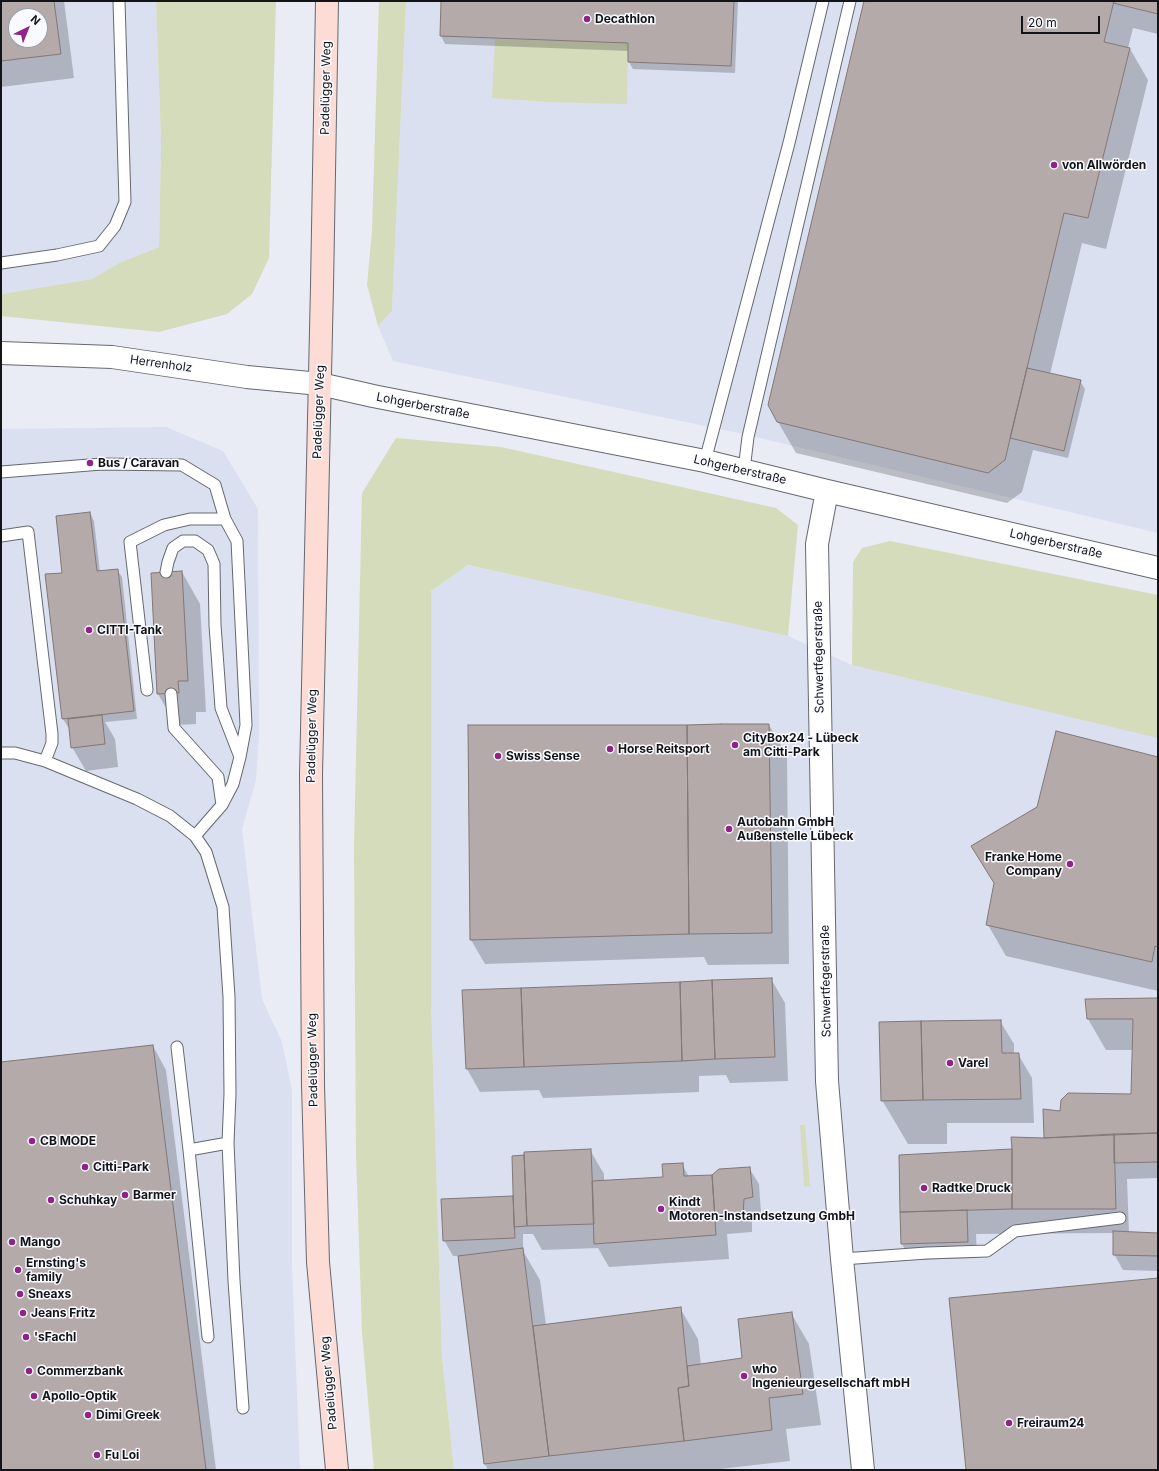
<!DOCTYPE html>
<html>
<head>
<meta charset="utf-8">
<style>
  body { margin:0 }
  #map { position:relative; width:1159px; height:1471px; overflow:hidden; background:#e9ecf5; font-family:Inter,sans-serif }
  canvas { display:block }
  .frame { position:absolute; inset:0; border:2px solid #131417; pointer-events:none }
  .north { position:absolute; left:8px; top:8px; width:40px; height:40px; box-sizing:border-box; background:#f8faff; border:1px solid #9c9ea2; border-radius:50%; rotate:43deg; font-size:11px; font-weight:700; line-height:16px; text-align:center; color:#131417 }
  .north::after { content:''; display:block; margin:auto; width:14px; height:18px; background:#902386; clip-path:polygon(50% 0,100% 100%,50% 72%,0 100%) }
  .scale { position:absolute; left:1021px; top:16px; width:79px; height:18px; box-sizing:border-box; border:2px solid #131417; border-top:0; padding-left:5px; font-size:12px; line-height:14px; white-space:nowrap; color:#131417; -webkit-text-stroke:3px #f8faff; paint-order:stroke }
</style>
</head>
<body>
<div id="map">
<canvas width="1159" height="1471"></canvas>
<div class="frame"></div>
<div class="north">N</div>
<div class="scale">20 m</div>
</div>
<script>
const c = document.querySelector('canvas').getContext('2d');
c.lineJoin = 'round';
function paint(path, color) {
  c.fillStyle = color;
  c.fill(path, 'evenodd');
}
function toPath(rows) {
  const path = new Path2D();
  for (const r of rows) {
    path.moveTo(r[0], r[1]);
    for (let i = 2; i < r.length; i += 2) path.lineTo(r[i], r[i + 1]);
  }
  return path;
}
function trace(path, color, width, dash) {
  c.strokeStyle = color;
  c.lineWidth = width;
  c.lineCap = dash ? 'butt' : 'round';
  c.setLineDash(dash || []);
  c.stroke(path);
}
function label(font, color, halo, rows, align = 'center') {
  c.font = font + ' Inter,sans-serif';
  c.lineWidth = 3;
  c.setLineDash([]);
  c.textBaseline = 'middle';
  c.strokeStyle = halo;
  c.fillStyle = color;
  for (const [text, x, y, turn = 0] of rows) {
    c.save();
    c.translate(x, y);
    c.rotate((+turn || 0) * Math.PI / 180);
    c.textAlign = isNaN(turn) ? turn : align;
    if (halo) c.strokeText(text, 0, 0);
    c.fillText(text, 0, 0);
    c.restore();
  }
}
const built = toPath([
  [1,1,156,1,161,141,159,247,119,263,92,279,1,294],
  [16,16,40,16,40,40,16,40],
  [406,1,1158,1,1158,533,743,434,393,361,378,326,392,311],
  [166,427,223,451,258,509,259,737,256,780,242,829,262,999,282,1042,292,1091,292,1267,300,1470,1,1470,1,429],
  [468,565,788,636,852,665,1158,737,1158,1470,454,1470,442,1356,431,1000,431,591]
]);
const green = toPath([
  [156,1,276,1,269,258,252,294,227,314,159,332,1,316,1,294,92,279,119,263,159,247,161,141],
  [379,1,406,1,392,311,378,326,367,285,372,231],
  [495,39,628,43,627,104,547,102,492,98],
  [396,438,501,447,776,508,798,525,788,636,468,565,431,591,431,1000,442,1356,454,1470,374,1470,362,1332,356,1155,354,845,362,493],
  [890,541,1158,595,1158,738,852,665,853,562,862,548],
  [800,1125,805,1125,810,1186,805,1187,804,1185]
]);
const shadow = toPath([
  [1,1,64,1,74,78,1,87],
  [16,16,40,16,40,40,16,40],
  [442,1,738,1,735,73,633,69,629,62,629,51,445,44,441,36],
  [865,1,1158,1,1158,34,1133,28,1128,48,1130,49,1148,80,1106,249,1082,243,1050,374,1080,381,1085,389,1068,458,1033,450,1022,492,1007,503,796,453,778,422],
  [90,513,94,521,100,572,117,570,122,577,137,719,105,722,115,739,118,767,86,771,72,747,70,726,68,727,63,719,47,575,63,573],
  [182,572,200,604,206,712,196,712,196,724,176,725,158,694,152,574],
  [769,725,787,756,789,964,708,965,704,957,485,964,471,940,469,726],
  [1158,758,1158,991,1006,956,988,925,995,884,972,846],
  [771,979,785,1003,788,1081,730,1083,726,1075,699,1076,699,1092,543,1098,539,1090,480,1092,467,1069],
  [1158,999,1158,1178,1127,1179,1129,1233,1158,1234,1158,1271,1123,1270,1114,1254,1114,1233,976,1234,977,1258,911,1260,902,1244,1013,1150,1045,1139,1061,1112,1132,1095,1133,1050,1106,1050,1088,1019],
  [1000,1021,1014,1044,1014,1054,1018,1054,1032,1078,1034,1123,947,1123,947,1144,908,1144,882,1100],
  [153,1046,166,1070,216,1470,1,1470,1,1063],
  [590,1150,604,1174,604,1181,664,1178,682,1164,689,1177,712,1176,749,1168,759,1184,761,1213,752,1214,752,1232,727,1234,729,1259,609,1267,598,1248,542,1250,533,1234,523,1234,523,1251,540,1280,546,1325,680,1308,698,1339,701,1365,744,1359,791,1313,809,1344,821,1425,786,1429,790,1461,711,1470,488,1470,485,1464,459,1256,453,1256,444,1240,442,1200,514,1197,513,1157]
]);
const building = toPath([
  [1,1,54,1,61,54,1,61,1,1],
  [16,16,40,16,40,40,16,40,16,16],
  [441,1,734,1,731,66,628,62,628,43,440,36,441,1],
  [864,1,1114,1,1104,42,1130,48,1088,218,1064,213,1005,460,988,473,777,422,768,405,864,1],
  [1114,1,1158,1,1158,14,1113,3,1114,1],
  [1027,368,1081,380,1064,451,1010,438,1027,368],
  [90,512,97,571,118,569,134,711,62,719,45,574,62,573,56,516,90,512],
  [182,571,188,681,178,681,179,693,157,694,151,573,182,571],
  [102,715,105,744,71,748,68,719,102,715],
  [721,724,769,724,772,933,689,934,687,725,721,724],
  [468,725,687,725,689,934,470,940,468,725],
  [1056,731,1158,757,1158,947,1155,946,1152,962,986,925,994,883,971,846,1037,807,1056,731],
  [772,978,775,1057,715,1059,712,980,772,978],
  [712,980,715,1059,682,1061,680,982,712,980],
  [680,982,682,1061,524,1067,521,988,680,982],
  [521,988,524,1067,466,1069,462,990,521,988],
  [1158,998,1158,1133,1044,1138,1043,1109,1060,1111,1061,1100,1068,1093,1131,1094,1133,1019,1087,1019,1085,999,1158,998],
  [1001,1020,1002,1053,1019,1053,1021,1099,923,1100,921,1021,1001,1020],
  [921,1021,923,1100,881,1101,879,1022,921,1021],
  [153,1045,206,1470,1,1470,1,1062,153,1045],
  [1158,1133,1158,1162,1114,1163,1114,1134,1158,1133],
  [1114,1134,1116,1209,1012,1209,1012,1149,1011,1137,1044,1138,1114,1134],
  [591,1149,594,1224,527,1226,524,1152,591,1149],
  [1012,1149,1012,1209,900,1212,899,1155,1012,1149],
  [524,1155,527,1226,514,1227,512,1156,524,1155],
  [683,1163,684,1176,712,1175,716,1235,594,1244,592,1181,663,1177,662,1164,683,1163],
  [750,1167,753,1197,744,1199,743,1216,715,1218,712,1175,719,1169,750,1167],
  [513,1196,515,1238,443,1241,441,1199,513,1196],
  [967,1210,968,1242,901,1244,900,1212,967,1210],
  [1113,1231,1158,1233,1158,1256,1113,1255,1113,1231],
  [523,1248,549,1456,484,1464,458,1256,523,1248],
  [1158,1278,1158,1470,966,1470,949,1298,1158,1278],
  [681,1307,689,1386,678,1388,684,1441,549,1456,533,1326,681,1307],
  [792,1312,803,1394,769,1398,772,1430,684,1441,678,1388,689,1386,687,1366,742,1358,738,1319,792,1312]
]);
const service = toPath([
  [1,263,57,255,99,246,115,226,125,202,119,1],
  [705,461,789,143,823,1],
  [744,470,748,437,850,1],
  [1,472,102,464,182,465,215,485,225,519],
  [1,536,28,532,52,734,52,743,45,761],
  [166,572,168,562,173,548,183,541,195,541,208,550,214,564,215,625,221,708,240,757],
  [147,690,130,542,164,525,190,519,225,519,237,541,246,725,240,757,233,784,222,805,195,836],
  [171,694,174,728,218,777,222,805],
  [1,753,15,753,45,761,137,799,170,816,195,836,206,852,223,907,229,997,230,1094,228,1143,234,1281,243,1408],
  [177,1047,189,1150,208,1337],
  [189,1150,228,1143],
  [842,1259,927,1253,987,1251,1015,1231,1120,1218]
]);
const minor = toPath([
  [1,353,112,357,247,377,320,384,373,396,705,461,827,491,1158,568],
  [827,491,817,544,827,1081,842,1259,863,1470]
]);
const secondary = toPath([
  [327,1,322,286,311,775,313,1085,318,1262,337,1470]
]);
const markers = [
  [587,19,4,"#902386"],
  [1054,165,4,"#902386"],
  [90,463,4,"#902386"],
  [89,630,4,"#902386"],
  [735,745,4,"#902386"],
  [610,749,4,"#902386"],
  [498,756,4,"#902386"],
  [729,829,4,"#902386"],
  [1070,864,4,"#902386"],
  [950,1063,4,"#902386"],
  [32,1141,4,"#902386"],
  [85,1167,4,"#902386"],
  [924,1188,4,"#902386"],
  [125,1195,4,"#902386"],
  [51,1200,4,"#902386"],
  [661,1209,4,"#902386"],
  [12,1242,4,"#902386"],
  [18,1270,4,"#902386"],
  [20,1294,4,"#902386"],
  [23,1313,4,"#902386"],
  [26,1337,4,"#902386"],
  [29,1371,4,"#902386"],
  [744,1376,4,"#902386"],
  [34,1396,4,"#902386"],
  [88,1415,4,"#902386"],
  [1009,1423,4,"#902386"],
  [97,1455,4,"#902386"]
];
const poiNames = [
  ["Decathlon",595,19],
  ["von Allwörden",1062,165],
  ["Bus / Caravan",98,463],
  ["CITTI-Tank",97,630],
  ["CityBox24 - Lübeck",743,738],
  ["am Citti-Park",743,752],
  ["Horse Reitsport",618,749],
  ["Swiss Sense",506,756],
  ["Autobahn GmbH",737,822],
  ["Außenstelle Lübeck",737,836],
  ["Franke Home",1062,857,"right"],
  ["Company",1062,871,"right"],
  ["Varel",958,1063],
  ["CB MODE",40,1141],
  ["Citti-Park",93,1167],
  ["Radtke Druck",932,1188],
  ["Barmer",133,1195],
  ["Schuhkay",59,1200],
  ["Kindt",669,1202],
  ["Motoren-Instandsetzung GmbH",669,1216],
  ["Mango",20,1242],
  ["Ernsting's",26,1263],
  ["family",26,1277],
  ["Sneaxs",28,1294],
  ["Jeans Fritz",31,1313],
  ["'sFachl",34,1337],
  ["who",752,1369],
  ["Ingenieurgesellschaft mbH",752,1383],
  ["Commerzbank",37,1371],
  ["Apollo-Optik",42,1396],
  ["Dimi Greek",96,1415],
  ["Freiraum24",1017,1423],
  ["Fu Loi",105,1455]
];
const streetNames = [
  ["Padelügger Weg",326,88,-89],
  ["Herrenholz",161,364,8],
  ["Lohgerberstraße",423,406,11],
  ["Padelügger Weg",319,412,-88],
  ["Lohgerberstraße",740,470,13],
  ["Lohgerberstraße",1056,544,13],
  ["Schwertfegerstraße",819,657,-91],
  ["Padelügger Weg",312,736,-89],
  ["Schwertfegerstraße",826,981,-91],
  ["Padelügger Weg",313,1060,-91],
  ["Padelügger Weg",329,1383,-95]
];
paint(built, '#dae0ef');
paint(green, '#d5dcbb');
paint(shadow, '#0003');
paint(building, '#b4aaa9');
trace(building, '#817877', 1);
trace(service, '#65686f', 13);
trace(minor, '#65686f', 24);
trace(secondary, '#65686f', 24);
trace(service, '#fff', 11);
trace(minor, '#fff', 22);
trace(secondary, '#fcdcd5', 22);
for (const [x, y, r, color] of markers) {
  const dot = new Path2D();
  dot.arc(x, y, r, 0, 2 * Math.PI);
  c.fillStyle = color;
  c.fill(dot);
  trace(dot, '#f8faff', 1.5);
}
label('bold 12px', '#131417', '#f8faff', poiNames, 'left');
label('12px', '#131417', '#f8faff', streetNames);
</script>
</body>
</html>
